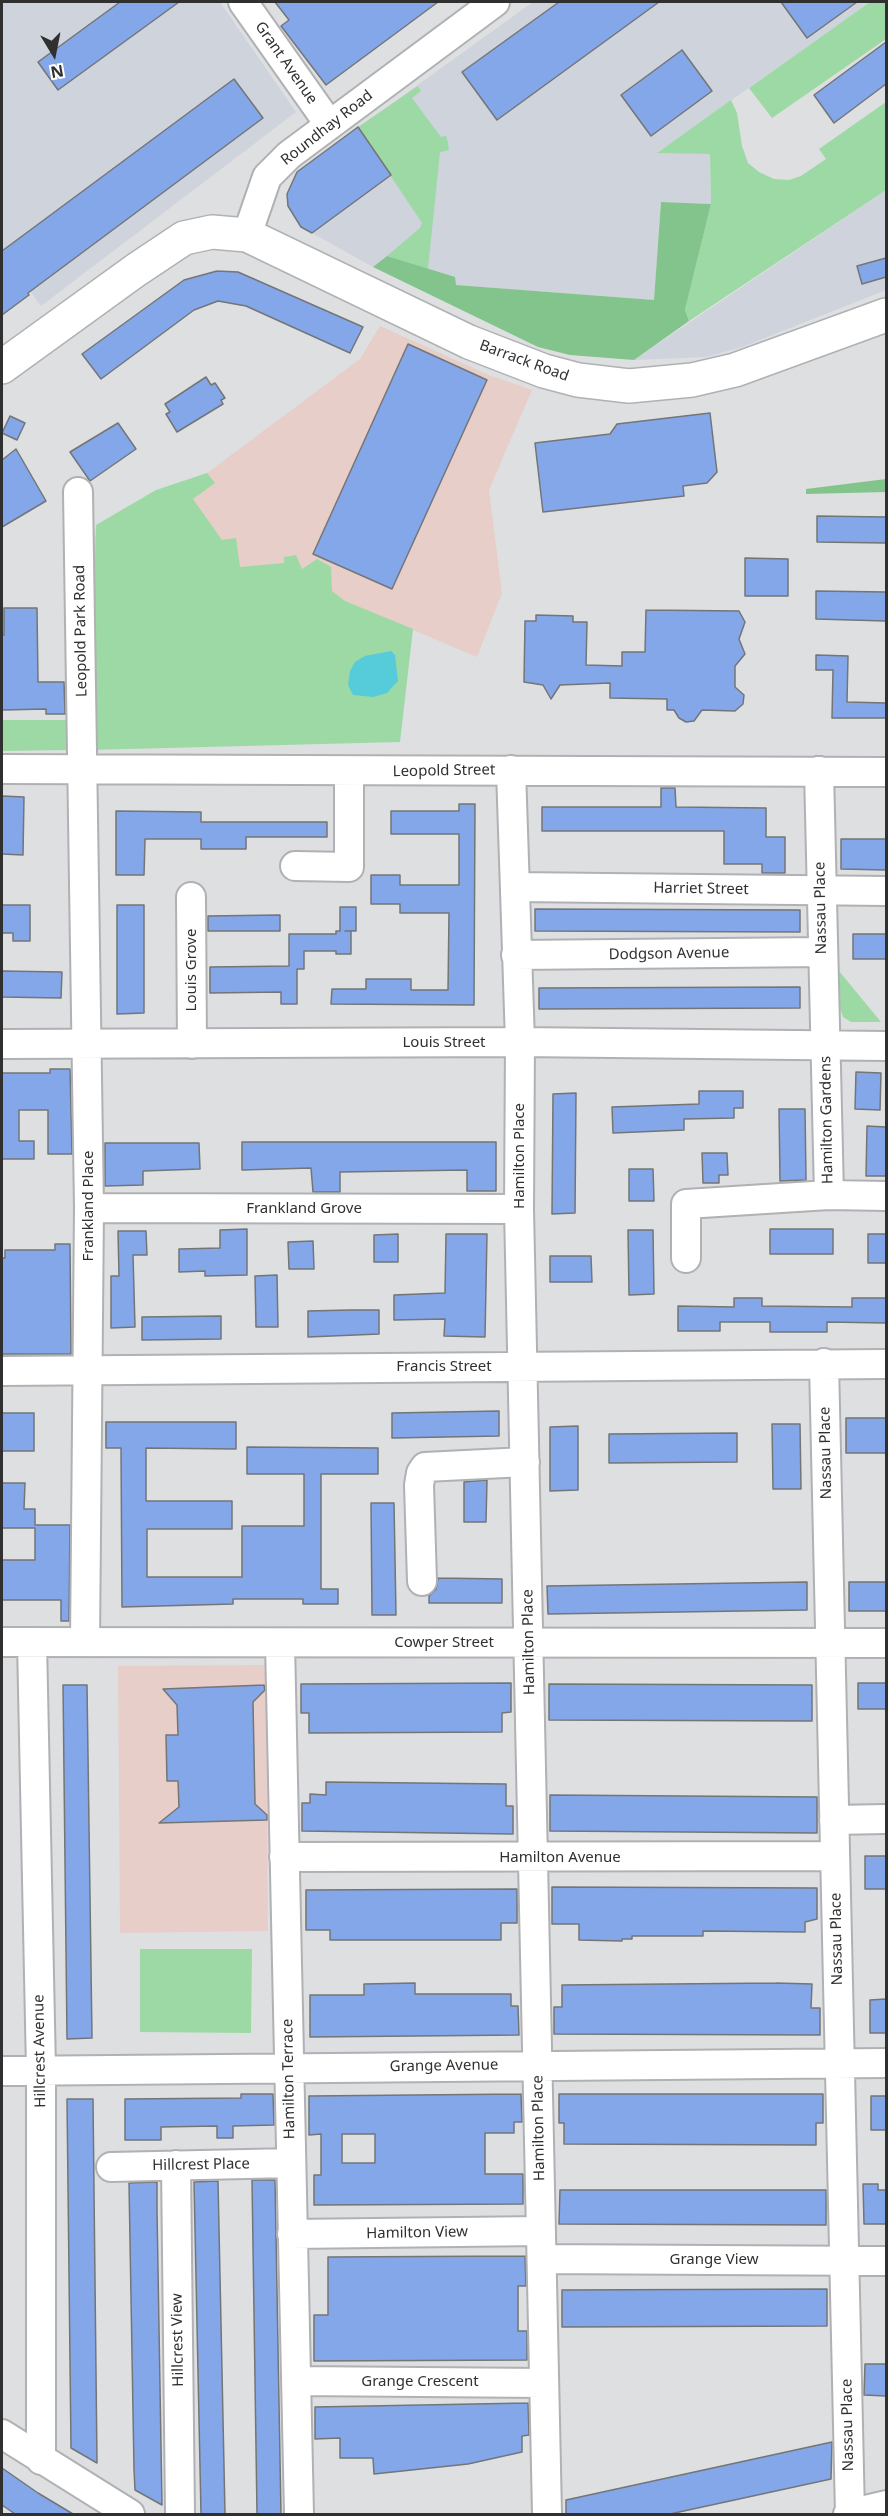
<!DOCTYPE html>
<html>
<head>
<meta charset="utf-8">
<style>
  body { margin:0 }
  #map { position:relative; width:888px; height:2516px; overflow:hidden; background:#dddfe1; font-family:"Noto Sans",sans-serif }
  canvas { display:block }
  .frame { position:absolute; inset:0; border:3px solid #303031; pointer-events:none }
  .north { position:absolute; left:24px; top:24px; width:60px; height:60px; -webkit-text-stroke:4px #fff; paint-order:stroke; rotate:170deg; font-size:16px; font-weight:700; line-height:24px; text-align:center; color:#303031 }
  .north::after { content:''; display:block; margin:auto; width:21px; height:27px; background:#303031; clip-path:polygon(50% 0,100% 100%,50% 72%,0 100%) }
</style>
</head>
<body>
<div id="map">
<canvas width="888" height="2516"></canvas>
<div class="frame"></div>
<div class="north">N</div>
</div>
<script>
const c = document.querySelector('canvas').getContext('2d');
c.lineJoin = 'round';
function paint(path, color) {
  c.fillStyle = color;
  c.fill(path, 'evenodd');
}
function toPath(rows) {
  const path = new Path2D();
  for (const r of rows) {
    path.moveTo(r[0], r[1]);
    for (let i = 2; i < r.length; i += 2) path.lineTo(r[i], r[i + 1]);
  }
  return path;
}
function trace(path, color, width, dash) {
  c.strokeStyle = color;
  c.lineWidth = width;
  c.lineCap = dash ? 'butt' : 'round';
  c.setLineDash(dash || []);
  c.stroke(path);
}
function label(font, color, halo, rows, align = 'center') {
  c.font = font + ' "Noto Sans",sans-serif';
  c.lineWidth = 5;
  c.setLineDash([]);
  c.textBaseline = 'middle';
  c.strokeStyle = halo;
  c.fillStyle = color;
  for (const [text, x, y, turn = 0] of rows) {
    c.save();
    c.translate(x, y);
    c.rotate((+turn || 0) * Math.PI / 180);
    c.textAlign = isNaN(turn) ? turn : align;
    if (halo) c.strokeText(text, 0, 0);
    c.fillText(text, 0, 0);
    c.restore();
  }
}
const built = toPath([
  [2,2,220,2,296,112,41,306,2,254],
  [533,2,870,2,658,152,710,154,711,204,661,202,654,300,456,285,387,256,373,267,301,227,288,206,287,194,297,172],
  [886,190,886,290,742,347,706,357,634,360]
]);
const education = toPath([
  [380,326,491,376,532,390,489,490,502,593,477,657,366,610,97,745,94,537,118,521,207,473,360,359],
  [266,1665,268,1931,120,1933,118,1666]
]);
const green = toPath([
  [870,2,886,2,886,39,772,118,749,88],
  [418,86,421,91,412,98,441,137,446,136,448,143,449,150,440,152,428,269,387,256,420,228,422,223,358,127],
  [731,100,737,113,742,146,748,163,759,172,774,179,789,180,801,176,826,159,819,149,886,102,886,190,689,321,685,310,711,204,710,154,657,153],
  [207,473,215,483,193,499,222,540,236,538,240,567,284,563,284,557,296,555,302,569,317,559,331,567,332,591,345,601,413,629,400,742,89,750,96,525,156,490],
  [2,720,69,720,69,750,2,751],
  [839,971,881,1022,851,1022,843,1017,840,1008],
  [140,1949,252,1949,251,2033,140,2032]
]);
const forest = toPath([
  [661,202,711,204,685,310,689,321,634,360,570,355,538,347,373,267,387,256,455,277,456,285,654,300],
  [886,479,886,492,806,494,806,489]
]);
const water = toPath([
  [391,651,395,655,398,681,387,693,373,697,353,695,348,685,350,671,355,662,365,656]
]);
const building = toPath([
  [120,2,179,2,58,90,38,62,120,2],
  [275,2,438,2,326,85,281,26,289,20,275,2],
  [559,2,659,2,497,120,462,72,559,2],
  [781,2,857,2,807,38,781,2],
  [886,42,886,84,834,123,814,95,886,42],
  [682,50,712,91,651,136,621,95,682,50],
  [234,79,263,118,28,293,29,295,2,315,2,251,234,79],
  [358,127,391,175,312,233,301,227,288,206,287,194,297,172,358,127],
  [886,258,886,277,862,284,857,266,886,258],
  [217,271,238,272,363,327,350,353,246,306,218,301,194,310,101,379,82,354,184,280,217,271],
  [408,344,487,380,392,589,313,554,408,344],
  [206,377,211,385,215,383,225,398,221,400,223,404,177,432,166,414,170,412,165,404,206,377],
  [710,413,717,472,707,483,683,486,684,496,543,512,535,443,610,434,617,424,710,413],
  [10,416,25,423,17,440,2,433,10,416],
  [118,423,136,449,90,481,70,452,118,423],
  [16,449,46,501,2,527,2,460,16,449],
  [817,516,886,517,886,543,817,542,817,516],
  [745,558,788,559,788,596,745,596,745,558],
  [816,591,886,592,886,621,816,619,816,591],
  [4,608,37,608,38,682,64,682,65,714,46,714,46,709,2,710,2,635,4,635,4,608],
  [646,610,739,611,745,622,739,639,745,654,735,666,735,687,744,695,743,704,735,711,702,710,694,721,686,722,679,718,674,710,667,710,667,699,610,698,610,683,560,685,551,699,543,685,524,682,525,621,536,621,536,615,573,616,573,622,587,622,586,665,622,666,622,652,645,652,646,610],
  [816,655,848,656,847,702,886,703,886,718,832,718,833,670,816,670,816,655],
  [661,788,675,788,676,807,766,808,766,837,785,837,785,873,762,873,762,864,724,864,724,831,542,831,542,807,661,807,661,788],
  [2,796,24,797,23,855,2,854,2,796],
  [459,804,475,804,474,1005,331,1004,332,989,366,989,366,979,411,979,411,990,448,990,449,913,400,913,400,904,371,904,371,875,400,875,400,885,459,885,459,834,391,834,391,811,459,811,459,804],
  [116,811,201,812,201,822,327,822,327,837,246,837,246,849,201,849,201,839,145,839,144,875,116,875,116,811],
  [841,839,886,839,886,870,841,869,841,839],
  [2,905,30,905,30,941,13,941,13,933,2,933,2,905],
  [117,905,144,905,144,1013,117,1014,117,905],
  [340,907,356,907,356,931,345,931,351,931,351,954,336,954,336,951,304,951,304,969,297,969,297,1004,281,1004,281,992,210,993,210,967,289,966,289,934,336,934,336,931,340,931,340,907],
  [535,909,800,910,800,932,535,931,535,909],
  [280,915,280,931,208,931,208,916,280,915],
  [853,934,886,934,886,959,853,959,853,934],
  [2,971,62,972,61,998,2,997,2,971],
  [800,987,800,1008,539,1009,539,988,800,987],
  [50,1069,70,1069,72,1154,48,1154,48,1110,19,1110,19,1141,34,1141,34,1159,2,1159,2,1073,50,1073,50,1069],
  [856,1072,881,1073,880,1110,855,1109,856,1072],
  [699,1091,743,1091,743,1108,734,1108,734,1118,684,1119,684,1130,613,1133,612,1107,699,1104,699,1091],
  [576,1093,575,1213,552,1214,553,1094,576,1093],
  [779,1109,805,1109,806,1180,780,1181,779,1109],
  [867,1126,886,1127,886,1176,866,1176,867,1126],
  [242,1142,496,1142,496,1191,467,1191,467,1170,340,1172,340,1192,313,1192,311,1168,242,1170,242,1142],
  [105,1143,199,1143,200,1169,143,1171,143,1185,105,1186,105,1143],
  [702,1153,727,1153,728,1175,719,1175,719,1183,703,1183,702,1153],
  [629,1169,653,1169,654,1201,629,1201,629,1169],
  [247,1229,247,1275,205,1276,205,1271,179,1272,179,1249,220,1248,220,1230,247,1229],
  [770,1229,833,1229,833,1254,770,1254,770,1229],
  [628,1230,653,1230,654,1294,629,1295,628,1230],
  [118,1231,146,1231,147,1255,133,1255,135,1327,111,1328,111,1276,119,1276,118,1231],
  [398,1234,398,1262,374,1262,374,1235,398,1234],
  [446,1234,487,1234,485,1337,444,1336,445,1319,394,1320,394,1295,445,1293,446,1234],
  [868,1234,886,1234,886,1263,868,1263,868,1234],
  [313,1241,314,1269,289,1269,288,1242,313,1241],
  [55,1244,70,1244,71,1354,2,1354,2,1258,5,1258,5,1250,55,1250,55,1244],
  [550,1256,591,1256,592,1282,550,1282,550,1256],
  [277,1275,278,1327,256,1327,255,1276,277,1275],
  [734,1298,762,1298,762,1306,852,1307,852,1298,886,1298,886,1323,827,1322,827,1332,770,1332,770,1322,720,1322,720,1331,678,1331,678,1306,734,1307,734,1298],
  [350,1310,379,1310,379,1334,308,1337,308,1311,350,1310],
  [221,1316,221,1339,142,1340,142,1317,221,1316],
  [499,1411,499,1436,392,1438,392,1413,499,1411],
  [2,1413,34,1413,34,1451,2,1451,2,1413],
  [846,1418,886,1418,886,1453,846,1453,846,1418],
  [106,1422,236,1422,236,1449,146,1448,146,1501,232,1501,232,1529,147,1529,147,1577,242,1577,242,1526,304,1526,304,1474,247,1474,247,1447,378,1448,378,1474,321,1474,321,1589,338,1589,338,1604,303,1604,303,1599,233,1599,233,1604,122,1607,121,1448,106,1448,106,1422],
  [772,1424,800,1424,801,1489,773,1489,772,1424],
  [578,1426,578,1490,550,1491,550,1427,578,1426],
  [737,1433,737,1462,609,1463,609,1434,737,1433],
  [487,1480,486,1522,464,1522,464,1482,487,1480],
  [2,1483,25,1483,24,1509,35,1509,35,1525,70,1525,69,1621,61,1621,61,1600,2,1600,2,1560,35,1560,35,1528,2,1528,2,1483],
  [371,1503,394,1503,396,1615,372,1615,371,1503],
  [438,1578,502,1579,502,1603,429,1603,429,1596,436,1589,438,1578],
  [807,1582,807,1610,548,1614,547,1586,807,1582],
  [849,1582,886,1582,886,1611,849,1611,849,1582],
  [511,1683,511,1712,502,1713,502,1732,309,1733,309,1713,301,1713,301,1684,511,1683],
  [858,1683,886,1683,886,1709,858,1709,858,1683],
  [549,1684,812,1685,812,1721,549,1720,549,1684],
  [63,1685,87,1685,92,2038,67,2039,63,1685],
  [264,1685,265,1690,253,1702,255,1804,267,1815,267,1820,159,1823,179,1807,178,1781,167,1781,166,1735,178,1735,177,1705,163,1689,264,1685],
  [326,1782,506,1784,506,1806,513,1806,513,1834,302,1831,302,1803,310,1803,310,1794,326,1795,326,1782],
  [550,1795,817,1797,817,1833,550,1831,550,1795],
  [865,1856,886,1856,886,1889,865,1889,865,1856],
  [552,1887,817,1888,817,1919,805,1922,805,1932,703,1931,703,1936,632,1936,632,1939,622,1939,622,1941,579,1940,579,1924,552,1924,552,1887],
  [517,1889,517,1923,501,1923,501,1940,330,1940,330,1930,306,1930,306,1890,517,1889],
  [415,1983,415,1994,511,1994,511,2006,518,2006,519,2035,310,2037,310,1995,364,1995,364,1984,415,1983],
  [776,1983,812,1984,811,2008,820,2008,820,2035,554,2034,554,2007,562,2007,562,1985,776,1983],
  [886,1999,886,2033,870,2033,870,2000,886,1999],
  [241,2094,273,2094,274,2125,233,2126,233,2138,217,2138,217,2126,161,2127,161,2140,125,2140,125,2099,241,2098,241,2094],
  [521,2094,522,2122,514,2122,514,2133,485,2133,485,2174,523,2174,523,2204,314,2205,314,2175,321,2175,321,2134,309,2135,309,2096,521,2094],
  [342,2134,375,2134,375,2163,342,2163,342,2134],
  [559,2094,823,2094,823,2123,816,2123,816,2145,564,2144,564,2123,559,2123,559,2094],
  [871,2096,886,2096,886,2130,871,2130,871,2096],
  [67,2099,93,2099,97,2463,71,2448,67,2099],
  [252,2180,275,2180,281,2514,257,2514,252,2180],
  [218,2181,225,2514,201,2514,194,2182,218,2181],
  [157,2182,157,2210,162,2505,135,2490,134,2469,129,2183,157,2182],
  [863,2184,878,2184,878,2190,886,2190,886,2224,864,2224,863,2184],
  [560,2190,826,2190,826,2225,559,2224,560,2190],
  [525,2256,526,2286,518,2286,518,2331,527,2331,527,2360,314,2361,314,2315,328,2315,328,2257,525,2256],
  [827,2289,827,2326,562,2327,562,2290,827,2289],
  [865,2364,886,2364,886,2396,864,2395,865,2364],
  [528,2403,529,2435,522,2436,522,2452,468,2464,374,2474,373,2458,340,2458,340,2438,315,2439,315,2407,528,2403],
  [832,2442,831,2479,670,2514,566,2514,566,2500,832,2442],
  [2,2468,38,2493,73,2514,15,2514,2,2505,2,2468]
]);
const minor = toPath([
  [243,2,329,124],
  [247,235,267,177,289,155,495,2],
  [78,492,89,1208,85,1642],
  [2,769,886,772],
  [511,770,520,1042,519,1209,547,2514],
  [819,771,829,1195],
  [295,866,349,867,349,772],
  [515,887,886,891],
  [191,897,192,1044],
  [516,955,822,952],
  [2,1044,520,1042,886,1046],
  [89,1208,519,1209],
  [686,1258,686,1204,829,1195,886,1196],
  [824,1363,850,2514],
  [2,1371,886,1364],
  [422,1581,419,1485,421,1473,425,1467,525,1462],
  [2,1642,886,1643],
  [32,1642,41,2070,41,2460],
  [280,1643,299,2514],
  [834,1820,886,1819],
  [284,1857,835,1856],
  [2,2071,886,2063],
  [176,2165,180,2514],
  [111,2167,291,2163],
  [292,2234,541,2231],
  [542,2259,886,2261],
  [296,2381,544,2383],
  [2,2434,130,2514],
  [848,2514,886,2505]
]);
const major = toPath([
  [2,367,136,270,184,238,212,232,247,235,469,342,544,371,578,380,629,386,692,380,735,370,886,315]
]);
const streetNames = [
  ["Grant Avenue",286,63,55],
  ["Roundhay Road",327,128,-38],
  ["Barrack Road",524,361,20],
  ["Leopold Park Road",81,631,-91],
  ["Leopold Street",444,771,-1],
  ["Harriet Street",701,889,1],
  ["Nassau Place",821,908,-91],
  ["Dodgson Avenue",669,954,-1],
  ["Louis Grove",192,970,-90],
  ["Louis Street",444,1043],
  ["Hamilton Gardens",827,1120,-91],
  ["Hamilton Place",520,1156,-90],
  ["Frankland Place",89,1206,-90],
  ["Frankland Grove",304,1209],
  ["Francis Street",444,1367],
  ["Nassau Place",826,1453,-91],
  ["Hamilton Place",529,1642,-91],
  ["Cowper Street",444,1643],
  ["Hamilton Avenue",560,1858],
  ["Nassau Place",837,1939,-91],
  ["Hillcrest Avenue",40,2051,-91],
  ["Grange Avenue",444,2066,-1],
  ["Hamilton Terrace",289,2079,-91],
  ["Hamilton Place",539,2128,-91],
  ["Hillcrest Place",201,2165,-1],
  ["Hamilton View",417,2233,-1],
  ["Grange View",714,2260],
  ["Hillcrest View",178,2340,-91],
  ["Grange Crescent",420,2382],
  ["Nassau Place",848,2425,-91]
];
paint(built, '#ced3dc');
paint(education, '#e8cec8');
paint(green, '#9dd9a5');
paint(forest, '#82c48b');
paint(water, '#56cbd9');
paint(building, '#84a7ea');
trace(building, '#737577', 1.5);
trace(minor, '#b0b1b4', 32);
trace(major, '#b0b1b4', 36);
trace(minor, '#fff', 28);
trace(major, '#fff', 33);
label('15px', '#303031', '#fff', streetNames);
</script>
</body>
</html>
